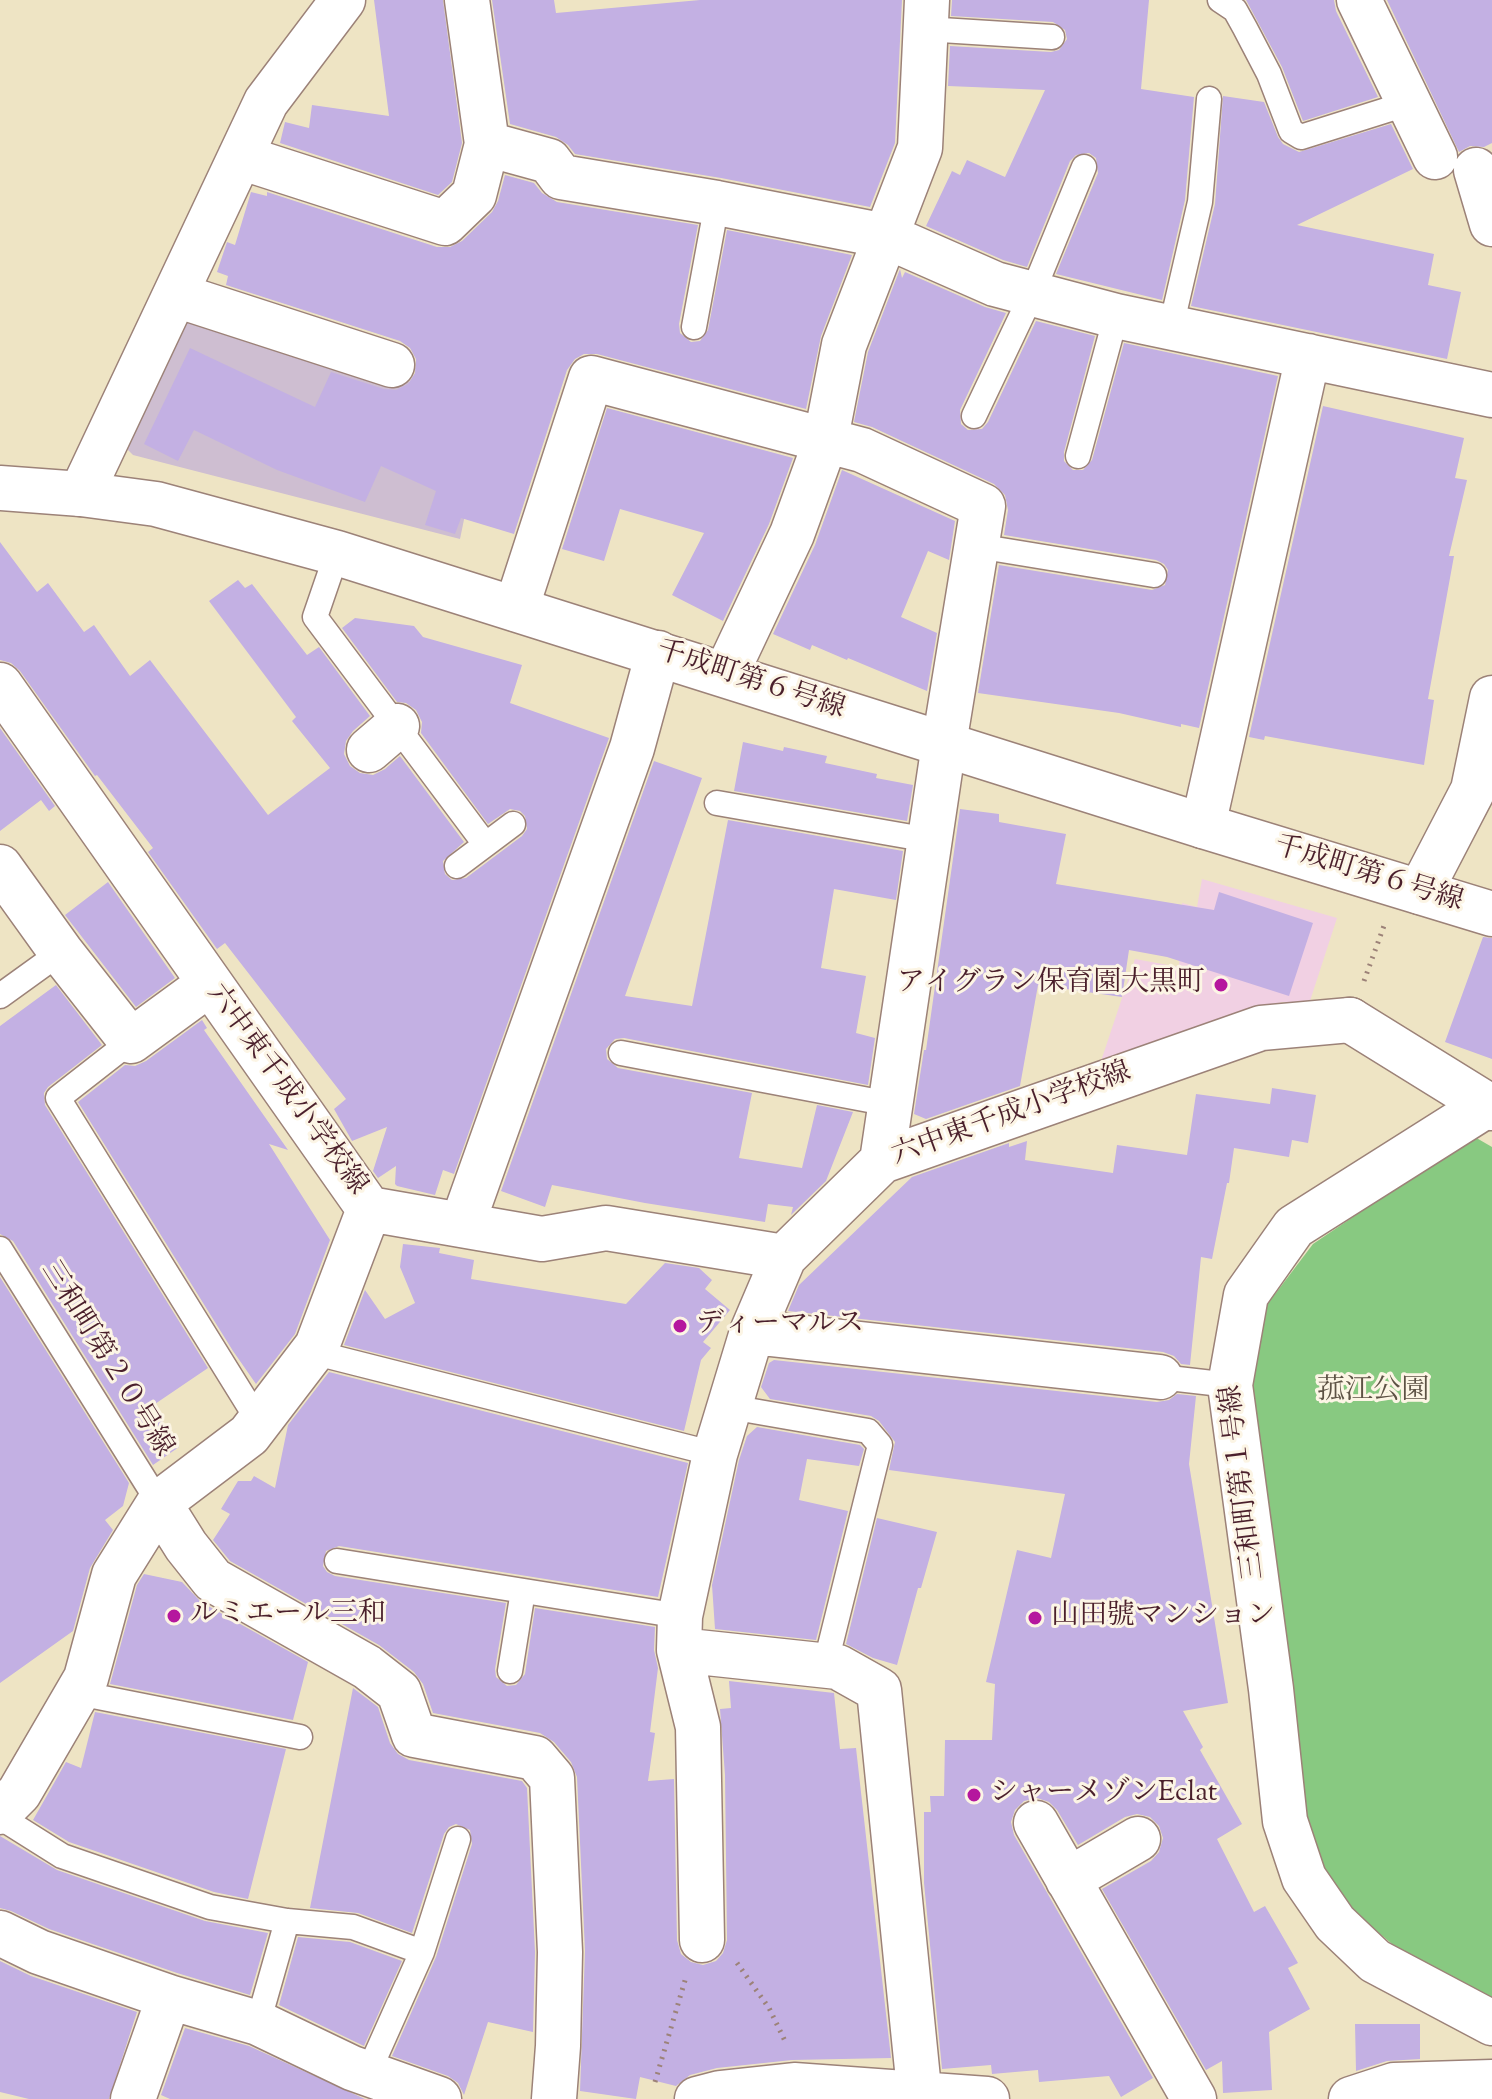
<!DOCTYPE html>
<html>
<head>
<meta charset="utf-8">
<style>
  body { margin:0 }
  canvas { display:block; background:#eee4c4 }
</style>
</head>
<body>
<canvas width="1492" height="2099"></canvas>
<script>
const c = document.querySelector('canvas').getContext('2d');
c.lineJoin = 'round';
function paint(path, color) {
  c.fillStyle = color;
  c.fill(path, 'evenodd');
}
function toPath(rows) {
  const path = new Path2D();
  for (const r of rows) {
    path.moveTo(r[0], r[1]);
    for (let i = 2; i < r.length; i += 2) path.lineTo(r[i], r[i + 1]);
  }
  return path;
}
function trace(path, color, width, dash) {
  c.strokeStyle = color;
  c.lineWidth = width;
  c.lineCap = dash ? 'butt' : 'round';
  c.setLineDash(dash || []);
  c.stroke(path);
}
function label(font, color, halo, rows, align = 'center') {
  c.font = font + ' "Sorts Mill Goudy","Noto Serif JP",serif';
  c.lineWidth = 6;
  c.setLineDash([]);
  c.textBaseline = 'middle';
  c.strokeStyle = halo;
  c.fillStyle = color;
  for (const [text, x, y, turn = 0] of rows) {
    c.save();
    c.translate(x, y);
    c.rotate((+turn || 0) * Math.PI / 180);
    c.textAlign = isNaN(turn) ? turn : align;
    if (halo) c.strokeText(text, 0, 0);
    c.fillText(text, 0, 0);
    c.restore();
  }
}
const built = toPath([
  [1202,879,1337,918,1309,1004,1282,1002,1101,1061,1135,959,1179,967,1182,903,1197,907]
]);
const industrial = toPath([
  [186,321,488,403,460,539,133,455,126,448]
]);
const green = toPath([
  [1473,1136,1492,1147,1492,1999,1392,1944,1353,1911,1324,1871,1308,1824,1252,1392,1266,1306,1313,1244]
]);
const building = toPath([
  [374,0,443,0,462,143,452,182,438,195,280,143,285,122,309,128,312,105,389,116],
  [492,0,554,0,556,13,700,0,902,0,895,143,870,207,721,178,575,154,568,145,556,137,510,124],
  [952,0,1149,0,1141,89,1194,97,1185,200,1162,300,1056,274,1098,173,1096,158,1089,153,1076,155,1070,161,1027,267,1003,260,926,226,952,171,960,175,967,160,1005,177,1045,90,948,86,950,46,1051,52,1059,50,1067,39,1065,30,1053,22,951,16],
  [1246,0,1334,0,1336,11,1378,97,1303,121,1282,67],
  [1387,0,1492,0,1492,143,1484,147,1470,146,1459,152],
  [1223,96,1264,102,1278,137,1283,144,1299,152,1391,124,1413,169,1297,225,1434,254,1428,285,1461,292,1447,359,1191,306,1215,204],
  [505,175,534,183,542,193,557,202,698,225,679,324,680,333,691,342,700,341,708,330,727,230,852,255,821,336,806,409,597,354,584,354,575,359,567,370,514,534,461,518,455,534,425,525,436,491,381,466,365,502,277,470,194,430,178,461,144,444,190,348,315,407,331,372,384,389,396,390,408,384,415,373,416,359,410,348,400,341,226,285,228,276,217,272,227,242,235,245,251,192,267,196,267,192,437,247,450,247,462,241,492,212,498,201],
  [900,269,902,278,905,272,985,307,1006,313,960,410,961,424,968,430,982,429,988,422,1036,321,1095,336,1064,452,1064,461,1073,470,1083,470,1092,460,1124,343,1278,376,1199,728,1181,724,1181,727,1119,713,978,693,999,565,1152,590,1165,585,1168,570,1164,564,1156,560,1004,535,1008,510,1005,495,994,484,872,427,854,422,868,352],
  [1323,406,1464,438,1455,478,1467,480,1449,556,1454,556,1428,699,1434,700,1424,765,1265,736,1264,740,1249,737],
  [607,408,793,458,769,524,723,621,672,595,704,533,620,509,604,561,562,549],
  [842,470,955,521,949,560,928,551,901,617,937,633,927,691,848,658,847,660,812,645,810,650,773,634,815,545],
  [0,542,37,592,48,583,84,632,94,625,130,676,150,660,268,815,330,768,292,721,296,717,209,601,238,580,245,588,252,584,307,655,319,647,370,716,353,731,346,741,344,754,350,766,360,773,373,775,385,769,400,756,464,842,443,861,445,874,452,880,466,878,522,836,527,829,525,816,520,811,510,809,488,824,421,733,422,722,416,710,406,703,397,702,342,628,355,618,414,626,423,637,522,665,510,703,609,738,454,1174,443,1170,435,1195,397,1186,395,1184,396,1166,378,1178,373,1171,387,1127,352,1141,334,1109,346,1099,225,943,217,949,148,852,153,848,97,775,95,776,20,671,11,663,0,660],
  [0,728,55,806,49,811,41,800,0,831],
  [743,742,783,751,784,747,827,756,825,763,877,774,876,778,913,785,907,821,734,791],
  [654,761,702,778,625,996,692,1006,728,820,903,851,896,900,834,889,821,968,866,976,856,1033,875,1038,868,1085,624,1038,615,1039,606,1049,607,1059,618,1068,752,1093,739,1158,802,1168,817,1105,853,1112,826,1181,791,1215,793,1207,768,1204,765,1222,645,1203,552,1185,545,1207,501,1191],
  [960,809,999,814,999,822,1066,834,1056,884,1214,910,1219,892,1313,923,1289,996,1167,957,1129,950,1122,997,1038,985,1020,1086,926,1119,914,1114,924,1050,926,1050],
  [108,882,175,978,136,1007,65,915],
  [1483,937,1492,938,1492,1059,1445,1042],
  [56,985,102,1045,48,1087,44,1093,45,1105,208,1368,152,1406,179,1447,153,1465,13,1241,0,1234,0,1026],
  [202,1020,207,1028,204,1030,288,1150,269,1144,330,1240,295,1334,256,1384,233,1351,78,1102,125,1065,135,1066,146,1061],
  [1272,1088,1316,1095,1308,1143,1292,1140,1289,1157,1234,1148,1229,1183,1227,1183,1212,1259,1201,1257,1190,1365,1181,1364,1174,1356,1163,1352,788,1311,799,1285,912,1177,1009,1143,1009,1147,1027,1141,1025,1160,1113,1173,1117,1145,1187,1155,1196,1094,1270,1104],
  [403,1244,440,1248,439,1253,474,1260,471,1279,626,1304,665,1263,699,1268,712,1280,705,1289,730,1310,703,1342,711,1348,701,1360,684,1431,344,1345,365,1290,385,1319,415,1303,400,1267],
  [0,1277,129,1483,123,1506,105,1520,113,1530,90,1568,73,1631,0,1683],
  [774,1360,1157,1402,1169,1400,1177,1394,1196,1396,1189,1464,1228,1703,1183,1711,1203,1747,1200,1750,1242,1824,1217,1839,1254,1912,1265,1906,1298,1963,1288,1968,1310,2009,1269,2032,1272,2090,1223,2093,1222,2061,1206,2070,1102,1889,1151,1861,1159,1852,1163,1838,1159,1826,1150,1817,1137,1814,1125,1817,1078,1845,1057,1810,1049,1802,1037,1798,1024,1801,1015,1810,1011,1822,1014,1835,1153,2078,1121,2097,1109,2076,1039,2082,1038,2070,992,2074,991,2065,942,2069,924,1883,924,1812,931,1812,930,1796,944,1796,945,1740,992,1740,995,1684,986,1682,1017,1550,1051,1558,1065,1494,889,1470,895,1442,879,1421,871,1416,770,1399,761,1387,769,1363],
  [329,1372,688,1463,658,1597,339,1546,326,1551,323,1566,327,1572,335,1576,506,1603,495,1669,496,1677,507,1686,516,1685,525,1674,535,1608,655,1627,654,1650,658,1668,650,1732,655,1733,648,1781,674,1779,677,1940,681,1954,691,1962,703,1965,716,1961,723,1953,727,1940,725,1775,720,1709,731,1708,729,1681,834,1693,840,1749,856,1748,891,2058,792,2060,717,2068,690,2075,676,2086,640,2077,636,2099,580,2091,585,1951,577,1777,571,1762,554,1742,540,1733,433,1713,423,1684,414,1672,379,1645,230,1561,213,1540,230,1514,221,1509,238,1481,251,1481,254,1476,275,1488,288,1425],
  [757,1427,860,1445,864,1449,859,1466,807,1459,799,1500,848,1511,816,1640,715,1629,712,1585,739,1460,747,1436],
  [877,1518,937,1532,921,1588,918,1588,897,1665,873,1658,846,1644],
  [144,1574,182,1582,201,1602,308,1662,293,1720,110,1684,137,1585],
  [353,1688,378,1707,390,1743,398,1754,409,1760,522,1781,527,1788,535,1952,533,2032,488,2022,464,2095,458,2083,448,2076,392,2056,436,1957,472,1844,470,1830,456,1824,449,1827,444,1834,412,1933,358,1913,310,1908],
  [95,1712,286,1749,248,1899,214,1892,69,1842,33,1820,66,1762,81,1768],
  [0,1836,57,1870,205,1921,268,1933,250,1995,177,1973,49,1929,11,1911,0,1908],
  [298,1937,350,1942,402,1961,364,2046,279,2005],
  [0,1961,31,1976,137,2012,109,2099,29,2099,0,2092],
  [1355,2024,1420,2024,1420,2059,1387,2061,1356,2071],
  [185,2028,249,2046,365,2099,170,2099,161,2095]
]);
const path = toPath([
  [1364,981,1385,923],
  [737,1963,769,2008,786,2043],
  [655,2082,686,1977]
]);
const service = toPath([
  [1220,0,1235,10,1245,28,1269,74,1291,131,1301,137,1409,103],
  [925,29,1052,37],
  [694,327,717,203],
  [1171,327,1200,202,1209,99],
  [974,416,1032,294,1084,167],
  [1078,456,1116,316],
  [977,546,1154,575],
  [337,553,315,617,485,844],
  [717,803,929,840],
  [457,866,513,824],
  [0,996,61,952],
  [131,1041,58,1098,259,1422],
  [621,1053,890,1104],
  [0,1249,159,1503],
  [312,1352,715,1454],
  [1160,1377,1230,1385],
  [730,1407,868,1431,880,1445,825,1666],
  [337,1561,680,1616],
  [510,1671,523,1591],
  [78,1693,300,1737],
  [0,1817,62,1856,210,1907,287,1921,353,1927,422,1952],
  [258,2023,287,1921],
  [368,2073,422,1952,458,1839]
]);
const minor = toPath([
  [1359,0,1435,157],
  [487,144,549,161,561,177,717,203,886,236,995,284,1116,316,1492,395],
  [240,157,445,223,474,195,487,144,467,0],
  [1476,170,1492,224],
  [176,295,392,365],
  [81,494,266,102,343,0],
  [516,609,591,378,862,450,983,506,944,744,882,1161],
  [726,674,792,534,825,443,844,345,920,148,927,0],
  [0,685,369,1209,542,1239,606,1228,784,1257,882,1161,1261,1028,1350,1020],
  [369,750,397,726],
  [1203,826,1308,356],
  [0,867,61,952,131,1041,209,984],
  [1420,892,1473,790,1492,698],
  [1487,1105,1294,1227,1246,1295,1230,1385,1271,1689,1285,1821,1304,1878,1335,1923,1375,1961,1492,2023],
  [462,1225,632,748,658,653],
  [752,1332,1160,1377],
  [159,1503,186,1546,213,1580,367,1667,399,1692,414,1735,535,1758,552,1778,560,1952,558,2046,554,2099],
  [679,1650,838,1667,879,1690,920,2099],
  [0,1812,19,1793,86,1678,114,1575,159,1503,249,1435,317,1346,369,1209],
  [1036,1823,1194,2099],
  [1068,1880,1138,1839],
  [0,1933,39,1952,169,1997,258,2023,352,2068,439,2099],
  [702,1940,698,1727,679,1650,680,1616,715,1454,752,1332,784,1257],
  [133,2099,169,1997],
  [697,2099,720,2093,794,2085,987,2099],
  [1351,2099,1394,2085,1492,2082]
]);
const tertiary = toPath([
  [0,488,81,494,156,504,337,553,1203,826,1492,914],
  [1350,1020,1492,1108]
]);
const markers = [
  [1221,985,8,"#b5179e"],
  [680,1326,8,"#b5179e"],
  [174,1616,8,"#b5179e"],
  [1035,1618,8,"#b5179e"],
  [974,1795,8,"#b5179e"]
];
const streetNames = [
  ["千成町第６号線",750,682,18],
  ["千成町第６号線",1368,876,17],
  ["六中東千成小学校線",285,1091,54],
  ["六中東千成小学校線",1012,1116,-20],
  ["三和町第２０号線",105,1360,58],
  ["三和町第１号線",1245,1482,-97]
];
const poiNames = [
  ["アイグラン保育園大黒町",1205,985,"right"],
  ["ディーマルス",696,1326],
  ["ルミエール三和",190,1616],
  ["山田號マンション",1051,1618],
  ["シャーメゾンEclat",990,1795]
];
const parkNames = [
  ["菰江公園",1373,1393]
];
paint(built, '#f1d0e3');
paint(industrial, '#cebed1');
paint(green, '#88c981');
paint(building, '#c3b0e3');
trace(service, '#9c8278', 27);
trace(minor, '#9c8278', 47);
trace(tertiary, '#9c8278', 47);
trace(path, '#9c8278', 5, [2, 6]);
trace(service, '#fff', 24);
trace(minor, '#fff', 44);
trace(tertiary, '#fff', 44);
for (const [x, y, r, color] of markers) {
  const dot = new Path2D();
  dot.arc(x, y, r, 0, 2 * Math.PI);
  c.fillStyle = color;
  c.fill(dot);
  trace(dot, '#fcf5e5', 3);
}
label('28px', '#4a1f2b', '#fcf5e5', streetNames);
label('28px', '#4a1f2b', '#fcf5e5', poiNames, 'left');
label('28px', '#5d5245', '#fcf5e5', parkNames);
</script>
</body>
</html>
